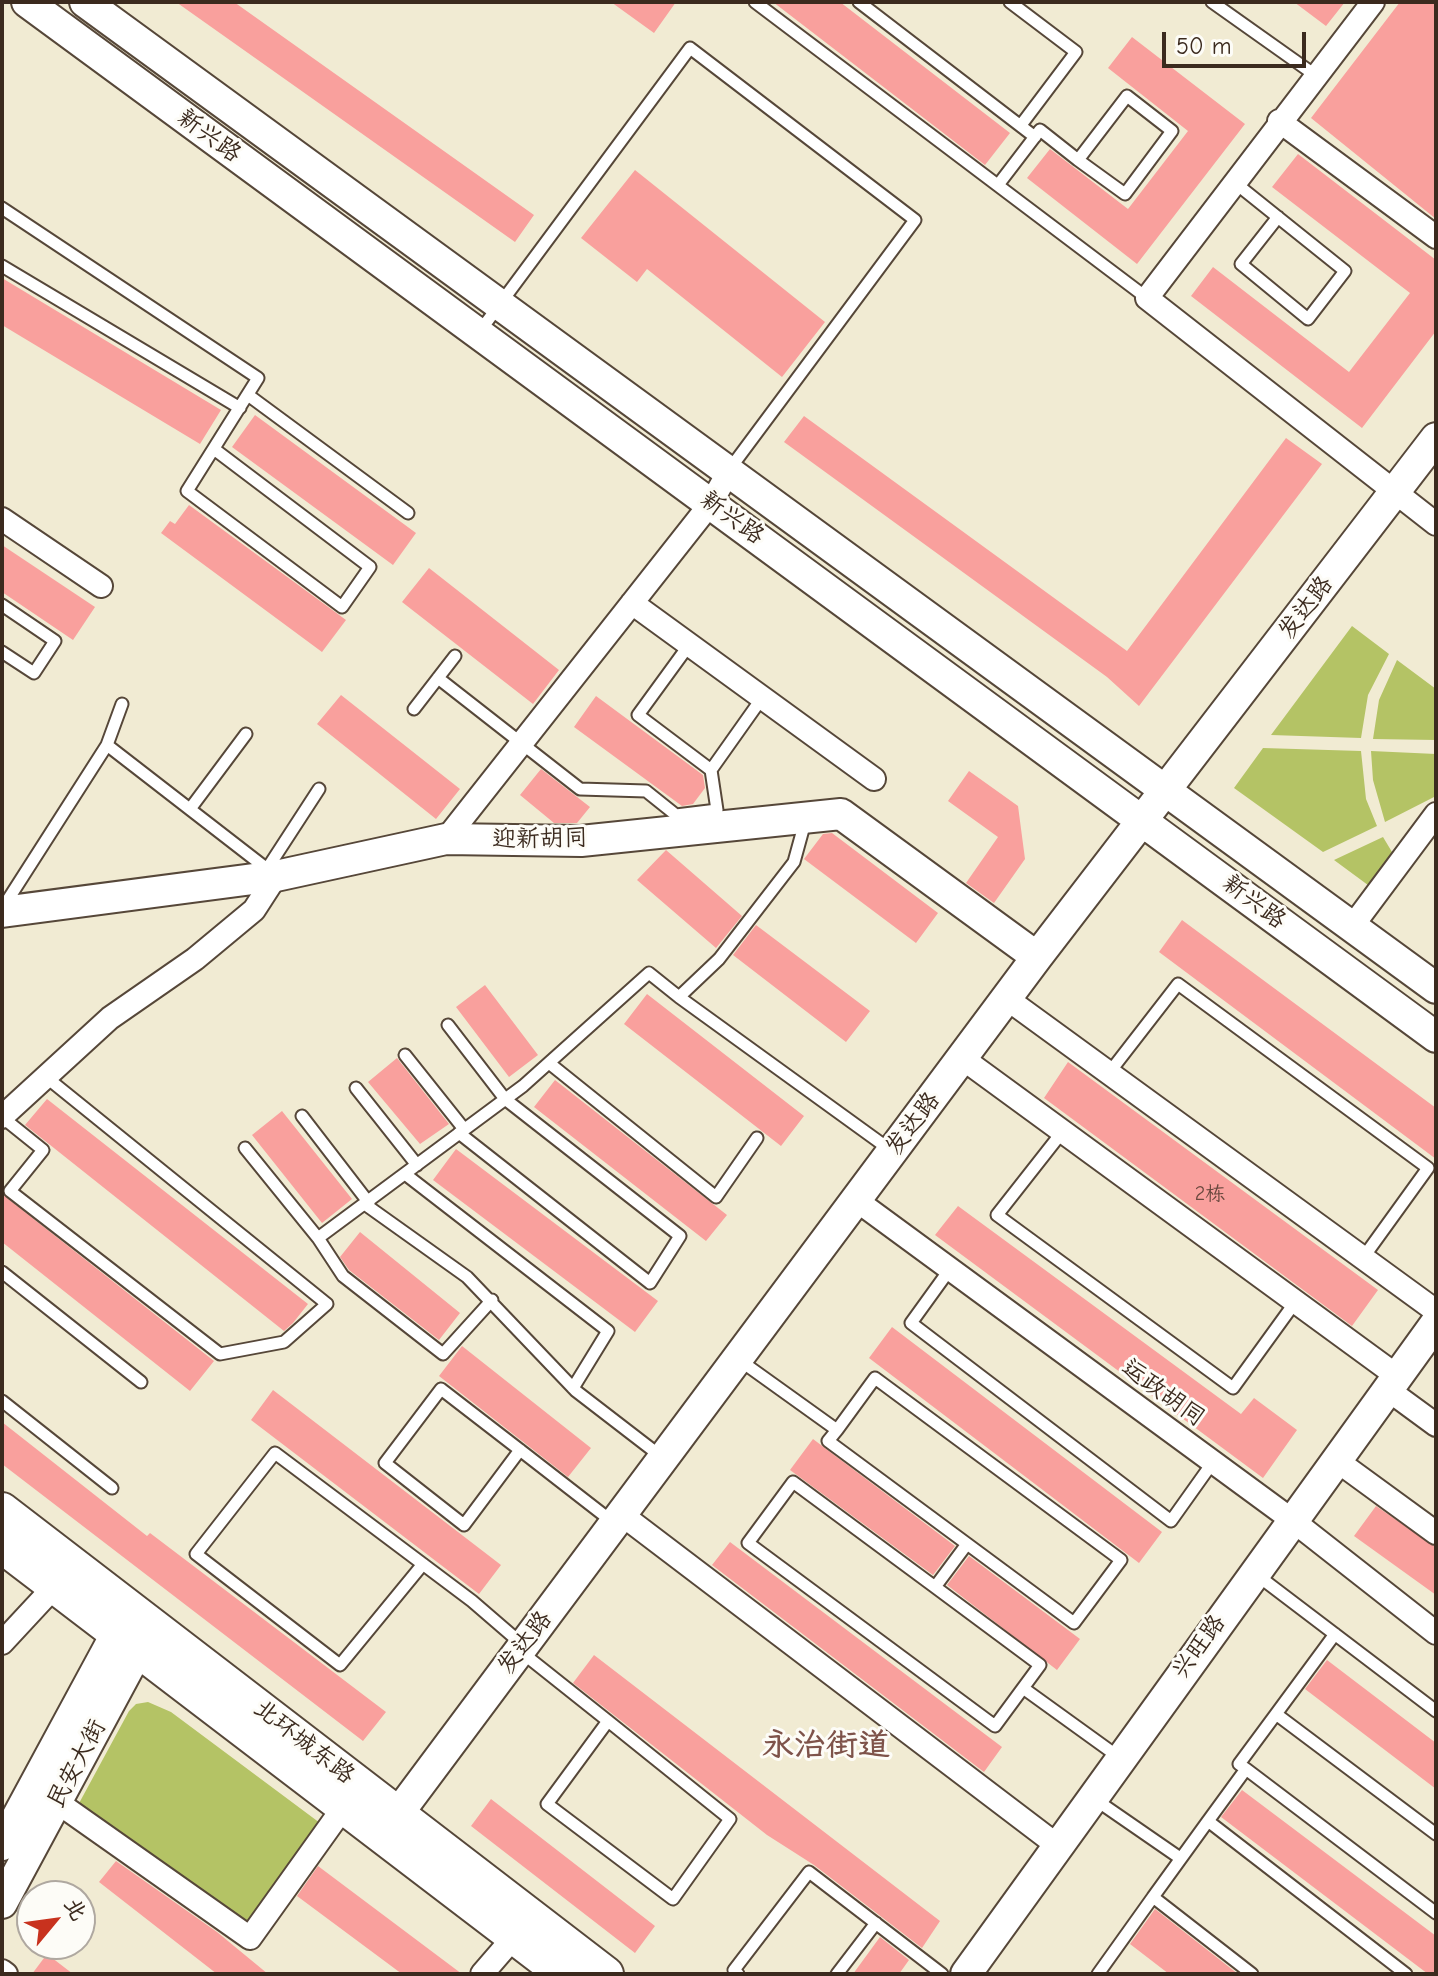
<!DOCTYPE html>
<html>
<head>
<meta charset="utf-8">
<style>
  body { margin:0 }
  #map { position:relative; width:1438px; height:1976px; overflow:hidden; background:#f1ebd3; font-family:"Comic Neue","LXGW WenKai TC",sans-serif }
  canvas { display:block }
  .frame { position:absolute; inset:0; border:4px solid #3b2a1e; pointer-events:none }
  .north { position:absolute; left:16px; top:1880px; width:80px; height:80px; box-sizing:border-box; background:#fdfcf7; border:2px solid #afa8a0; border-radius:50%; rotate:61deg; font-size:22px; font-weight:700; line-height:32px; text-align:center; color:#3b2a1e }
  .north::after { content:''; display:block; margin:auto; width:28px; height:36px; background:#c8321e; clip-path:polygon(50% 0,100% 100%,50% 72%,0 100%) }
  .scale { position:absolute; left:1162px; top:32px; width:144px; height:36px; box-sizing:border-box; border:4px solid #3b2a1e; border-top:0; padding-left:10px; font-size:24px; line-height:28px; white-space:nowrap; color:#3b2a1e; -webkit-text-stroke:6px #fdfcf7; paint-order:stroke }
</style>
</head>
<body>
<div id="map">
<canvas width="1438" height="1976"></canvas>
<div class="frame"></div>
<div class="north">北</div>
<div class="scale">50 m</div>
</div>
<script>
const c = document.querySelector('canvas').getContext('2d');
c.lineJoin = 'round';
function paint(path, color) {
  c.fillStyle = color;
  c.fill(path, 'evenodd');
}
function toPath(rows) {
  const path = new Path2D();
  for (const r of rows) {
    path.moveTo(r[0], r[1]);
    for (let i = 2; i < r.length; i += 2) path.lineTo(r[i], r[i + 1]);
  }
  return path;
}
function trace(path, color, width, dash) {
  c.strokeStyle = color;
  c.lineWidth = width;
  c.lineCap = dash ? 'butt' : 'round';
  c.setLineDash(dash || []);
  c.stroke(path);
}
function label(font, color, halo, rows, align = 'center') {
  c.font = font + ' "Comic Neue","LXGW WenKai TC",sans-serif';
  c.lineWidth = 6;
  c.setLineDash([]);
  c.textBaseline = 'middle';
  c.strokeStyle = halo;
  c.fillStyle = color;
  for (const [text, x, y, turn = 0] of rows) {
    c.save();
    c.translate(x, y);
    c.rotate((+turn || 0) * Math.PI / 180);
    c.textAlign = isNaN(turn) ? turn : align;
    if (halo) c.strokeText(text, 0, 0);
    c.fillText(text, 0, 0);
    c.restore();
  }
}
const green = toPath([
  [1352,626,1389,654,1368,695,1361,738,1271,735],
  [1397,660,1436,689,1436,740,1373,739,1379,700],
  [1263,748,1361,751,1366,799,1377,826,1323,852,1234,788],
  [1371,751,1436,754,1436,796,1385,822,1373,780],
  [1383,837,1395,857,1372,888,1334,860],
  [148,1702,171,1712,324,1826,249,1929,77,1807,129,1711,136,1704]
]);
const building = toPath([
  [176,2,234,2,534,215,515,242],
  [611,2,676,2,654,33],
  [773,2,840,2,1010,133,985,165],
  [1294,2,1345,2,1326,26],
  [1400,2,1436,2,1436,219,1311,118],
  [1132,37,1245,124,1137,264,1027,178,1050,149,1128,209,1188,131,1108,68],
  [1298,154,1436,260,1436,331,1362,428,1191,296,1213,267,1349,372,1410,293,1272,187],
  [635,170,825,322,782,377,647,269,637,282,581,238],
  [2,278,221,410,200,444,2,325],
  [255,415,416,533,393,565,232,447],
  [804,416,1127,651,1286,438,1322,464,1139,706,1107,677,784,442],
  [189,505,346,620,322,652,161,533,170,521,175,524],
  [2,545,95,607,73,640,2,592],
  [429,568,559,670,533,704,402,602],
  [341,695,460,789,436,819,317,724],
  [596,696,703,775,705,788,693,804,682,806,574,727],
  [541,769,590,807,577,823,554,823,520,795],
  [969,771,1018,806,1025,859,994,903,966,883,998,837,948,801],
  [832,833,938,913,916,943,804,859,823,834],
  [666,850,742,916,716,948,637,880],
  [1182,920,1436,1108,1436,1159,1159,952],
  [756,925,870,1011,846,1042,733,955],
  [485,985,538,1055,509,1077,456,1007],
  [647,994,804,1116,781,1146,624,1024],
  [397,1058,449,1124,420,1144,368,1082],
  [1068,1062,1378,1290,1352,1326,1044,1098],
  [555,1080,727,1215,706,1241,534,1107],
  [47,1099,308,1304,293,1323,284,1331,25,1125],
  [282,1111,352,1199,322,1223,252,1135],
  [456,1149,658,1301,635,1332,433,1180],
  [2,1194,214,1361,190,1391,2,1242],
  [958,1206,1241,1414,1254,1398,1297,1430,1263,1478,935,1235],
  [360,1232,460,1313,439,1340,349,1270,340,1257],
  [892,1327,1162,1532,1139,1563,869,1358],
  [462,1346,591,1448,568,1477,439,1376],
  [273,1390,501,1565,479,1594,251,1420],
  [2,1422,147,1536,150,1533,386,1712,363,1741,2,1464],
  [813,1439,955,1546,933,1575,790,1470],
  [1376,1506,1436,1547,1436,1595,1354,1536],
  [730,1542,1002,1747,984,1772,712,1565],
  [969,1556,1080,1639,1057,1670,947,1585],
  [594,1655,940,1921,922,1948,814,1865,767,1835,573,1683],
  [1327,1660,1436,1743,1436,1789,1305,1689],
  [1242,1790,1436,1936,1436,1974,1428,1974,1221,1817],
  [491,1799,655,1926,635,1953,471,1826],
  [116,1861,217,1932,268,1974,217,1974,99,1882],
  [318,1866,462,1974,402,1974,297,1896],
  [1155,1909,1238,1974,1169,1974,1130,1944],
  [880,1937,909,1960,899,1974,853,1974],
  [47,1954,73,1974,32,1974]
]);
const lane = toPath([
  [755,2,1147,298],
  [859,2,1035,137],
  [1010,2,1076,52,1021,125],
  [1212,2,1315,75],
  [1234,182,1345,271,1308,319,1241,264,1278,217],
  [998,185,1040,130,1078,160,1125,194,1172,131,1127,96,1078,160],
  [2,208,258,378,187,491,342,607,370,567,214,449],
  [2,266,240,408],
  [480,331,690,48,915,220,729,470],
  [248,395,408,513],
  [2,605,55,641,34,673,2,652],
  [438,678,580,789,646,791,676,815,717,810,711,770,638,715,689,645],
  [414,709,455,656],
  [107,745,122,704],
  [711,770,762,698],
  [190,809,246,734],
  [267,869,319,789],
  [2,909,107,745,271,872],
  [679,997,889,1149],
  [448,1025,505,1099,680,1236,650,1283,459,1133],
  [405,1055,464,1129],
  [549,1063,716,1197,757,1138],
  [1109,1073,1178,984,1428,1168,1363,1258],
  [356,1088,417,1165],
  [302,1116,369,1203],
  [2,1117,43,1150,10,1191,220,1354,284,1342,327,1304,46,1077],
  [1063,1131,997,1215,1233,1388,1296,1301],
  [245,1148,318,1238,523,1086,649,973,679,997,719,959,794,862,805,822],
  [405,1174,608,1331,573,1388],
  [366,1205,467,1277,576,1391,663,1458],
  [318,1238,343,1276,443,1354,492,1300],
  [950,1269,911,1323,1171,1521,1213,1462],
  [2,1272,141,1382],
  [738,1359,837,1430,875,1378,1121,1560,1074,1623,828,1441,837,1430],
  [2,1401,112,1488],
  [520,1450,464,1525,385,1463,441,1389,520,1450,614,1523],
  [423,1564,340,1665,196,1554,275,1453,472,1601,523,1645],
  [1257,1575,1436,1711],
  [935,1587,1040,1665,995,1726,748,1543,793,1482,935,1587,967,1544],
  [1335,1634,1276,1714,1436,1834],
  [520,1651,608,1721,730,1819,673,1899,547,1804,608,1721],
  [1023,1688,1120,1758],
  [1246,1769,1239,1764,1276,1714],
  [1096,1800,1180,1858],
  [1208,1821,1246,1769,1436,1913],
  [738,1974,734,1970,809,1872,942,1974],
  [837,1974,876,1923],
  [1098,1974,1153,1897],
  [1252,1974,1153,1897,1208,1821,1406,1974]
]);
const street = toPath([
  [1373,2,1147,298,1436,524],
  [1279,121,1436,237],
  [2,519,101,586],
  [632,603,874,779],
  [446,839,711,503,729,471],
  [1351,928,1436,814],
  [1006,998,1436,1311],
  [962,1058,1397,1376],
  [2,1117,110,1018,195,959,254,910,276,876],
  [856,1200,1292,1520,1436,1633],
  [1387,1389,1436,1425],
  [1336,1460,1436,1533],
  [621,1514,1058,1846],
  [2,1643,54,1587],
  [57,1802,250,1938,343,1808],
  [2,1971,6,1974],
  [482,1974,514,1937]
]);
const secondary = toPath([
  [27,2,1436,1037],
  [85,2,1436,988],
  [2,912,276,876,446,839,581,841,841,814,1037,957],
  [397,1815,1037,957,1436,438],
  [2,1845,127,1614],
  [2,1903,149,1630],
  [966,1974,1436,1323]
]);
const primary = toPath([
  [2,1510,606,1974],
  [2,1546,563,1974]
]);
const numberNames = [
  ["2栋",1210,1194]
];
const streetNames = [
  ["新兴路",209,136,36],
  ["新兴路",732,518,36],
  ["发达路",1306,608,-53],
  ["迎新胡同",540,839,-1],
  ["新兴路",1254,902,37],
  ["发达路",913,1124,-53],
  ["运政胡同",1163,1393,36],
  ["发达路",525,1643,-53],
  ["兴旺路",1199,1647,-54],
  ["北环城东路",304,1742,38],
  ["民安大街",77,1764,-62]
];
const districtNames = [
  ["永治街道",826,1746]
];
paint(green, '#b4c365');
paint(building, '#f9a09d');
trace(lane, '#564739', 15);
trace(street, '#564739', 26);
trace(secondary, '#564739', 34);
trace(primary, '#564739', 38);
trace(lane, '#fff', 11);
trace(street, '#fff', 22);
trace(secondary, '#fff', 30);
trace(primary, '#fff', 34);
label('20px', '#6a483e', null, numberNames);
label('24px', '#3b2a1e', '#fdfcf7', streetNames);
label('bold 32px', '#7e534a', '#fdfcf7', districtNames);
</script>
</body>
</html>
